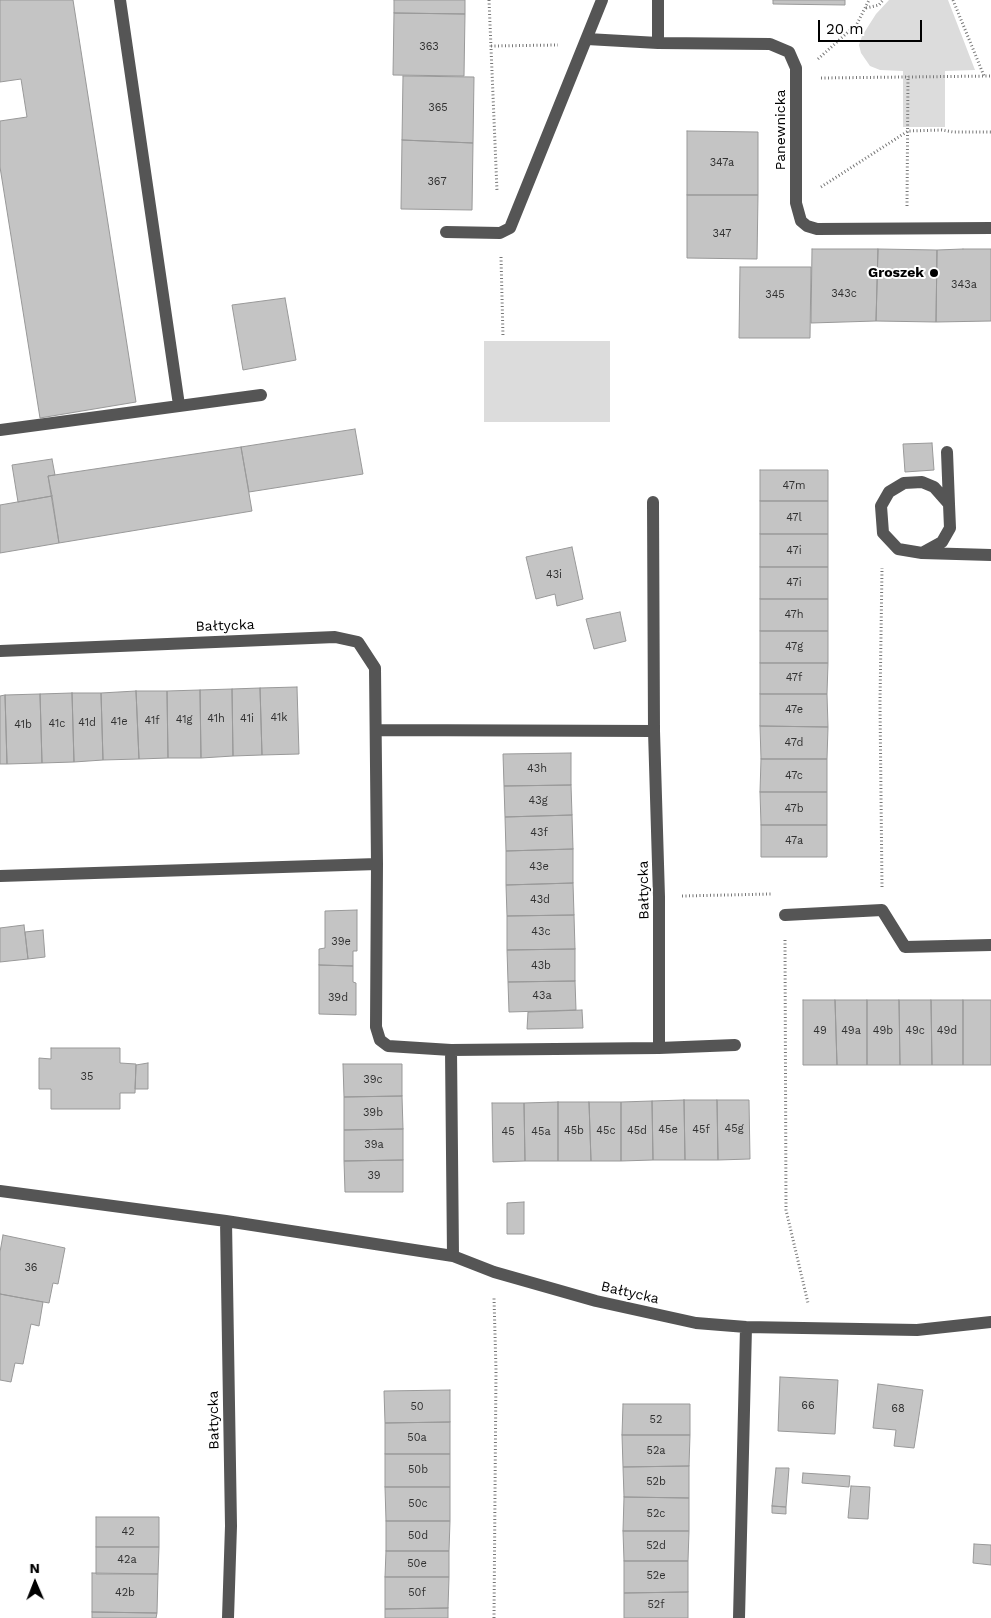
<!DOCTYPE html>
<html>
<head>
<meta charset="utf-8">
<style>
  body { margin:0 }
  #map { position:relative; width:991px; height:1618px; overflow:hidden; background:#fff; font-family:"Work Sans",sans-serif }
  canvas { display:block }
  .north { position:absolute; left:10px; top:1558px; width:50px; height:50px; -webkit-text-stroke:4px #fff; paint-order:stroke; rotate:359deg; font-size:14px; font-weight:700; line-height:20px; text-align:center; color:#000 }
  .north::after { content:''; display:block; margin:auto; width:18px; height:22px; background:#000; clip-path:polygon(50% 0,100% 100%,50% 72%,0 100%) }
  .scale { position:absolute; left:818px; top:20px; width:104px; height:22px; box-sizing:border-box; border:2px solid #000; border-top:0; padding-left:6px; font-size:15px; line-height:18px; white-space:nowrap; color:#000; -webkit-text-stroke:4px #fff; paint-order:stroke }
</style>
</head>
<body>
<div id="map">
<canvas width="991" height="1618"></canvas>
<div class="north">N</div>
<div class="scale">20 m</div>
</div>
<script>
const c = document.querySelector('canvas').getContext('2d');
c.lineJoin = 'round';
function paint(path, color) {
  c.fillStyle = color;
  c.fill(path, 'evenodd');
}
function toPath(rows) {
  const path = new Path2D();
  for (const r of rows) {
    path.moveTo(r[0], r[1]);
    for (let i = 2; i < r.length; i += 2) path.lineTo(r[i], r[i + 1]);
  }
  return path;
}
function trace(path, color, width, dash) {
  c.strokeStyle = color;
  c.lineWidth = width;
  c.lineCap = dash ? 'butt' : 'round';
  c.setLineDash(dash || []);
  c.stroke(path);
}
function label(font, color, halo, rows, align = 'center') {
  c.font = font + ' "Work Sans",sans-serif';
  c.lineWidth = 4;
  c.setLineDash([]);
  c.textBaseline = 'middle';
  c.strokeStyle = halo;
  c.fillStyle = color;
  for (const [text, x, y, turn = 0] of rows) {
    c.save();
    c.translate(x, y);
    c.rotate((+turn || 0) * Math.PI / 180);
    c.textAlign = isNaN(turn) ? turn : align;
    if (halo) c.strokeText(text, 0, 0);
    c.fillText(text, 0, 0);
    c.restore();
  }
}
const green = toPath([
  [889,0,948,0,975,70,945,71,945,127,903,127,903,71,880,70,870,66,861,53,859,45,862,36,876,14],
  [484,341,610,341,610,422,484,422]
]);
const building = toPath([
  [0,0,73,0,136,402,40,418,0,167,0,121,27,117,21,79,0,82,0,0],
  [394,0,465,0,465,14,394,13,394,0],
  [773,0,845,0,845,5,773,4,773,0],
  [394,13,465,14,464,76,393,75,394,13],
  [403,76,474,77,473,143,402,140,403,76],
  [687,131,758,132,758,195,687,195,687,131],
  [402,140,473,143,472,210,401,209,402,140],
  [687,195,758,195,757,259,687,258,687,195],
  [812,249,878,249,876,321,811,323,812,249],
  [878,249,937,250,936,322,876,321,878,249],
  [963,249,991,249,991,321,936,322,937,250,963,249],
  [740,267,811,267,810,338,739,338,740,267],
  [285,298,296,360,243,370,232,305,285,298],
  [355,429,363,474,249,492,241,447,355,429],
  [932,443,934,470,905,472,903,444,932,443],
  [241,447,252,511,59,543,48,476,241,447],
  [52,459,55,475,48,476,52,496,18,502,12,465,52,459],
  [760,470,828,470,828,501,760,501,760,470],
  [52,496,59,543,0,553,0,505,52,496],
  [760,501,828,501,828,534,760,534,760,501],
  [760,534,828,534,828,567,760,567,760,534],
  [572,547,583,599,557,606,555,594,536,599,526,557,572,547],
  [760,567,828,567,828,599,760,599,760,567],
  [760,599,828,599,828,631,760,631,760,599],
  [620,612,626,641,594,649,586,619,620,612],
  [760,631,828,631,828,663,760,663,760,631],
  [760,663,828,663,827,694,760,694,760,663],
  [297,687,299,754,262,755,260,688,297,687],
  [260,688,262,755,233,756,232,689,260,688],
  [232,689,233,756,201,758,200,690,232,689],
  [200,690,201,758,168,758,167,691,200,690],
  [136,691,139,759,103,760,101,693,136,691],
  [136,691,167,691,168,758,139,759,136,691],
  [72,693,74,762,42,763,40,694,72,693],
  [72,693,101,693,103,760,74,762,72,693],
  [40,694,42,763,7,764,5,695,40,694],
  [760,694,827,694,828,727,760,726,760,694],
  [5,695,7,764,0,764,0,696,5,695],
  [760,726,828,727,827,759,761,759,760,726],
  [571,753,571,785,504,786,503,754,571,753],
  [761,759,827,759,827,792,760,792,761,759],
  [571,785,572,815,505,817,504,786,571,785],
  [760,792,827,792,827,825,761,825,760,792],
  [572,815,573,849,506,851,505,817,572,815],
  [761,825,827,825,827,857,761,857,761,825],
  [573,849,573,883,506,885,506,851,573,849],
  [573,883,574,915,507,916,506,885,573,883],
  [357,910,357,951,353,951,353,966,319,965,319,949,325,948,325,911,357,910],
  [574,915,575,949,507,950,507,916,574,915],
  [24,925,28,959,0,962,0,928,24,925],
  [43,930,45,957,28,959,25,932,43,930],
  [575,949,575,981,508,982,507,950,575,949],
  [319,965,353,966,353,982,356,983,356,1015,319,1014,319,965],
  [575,981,576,1010,509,1012,508,982,575,981],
  [803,1000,835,1000,837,1065,803,1065,803,1000],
  [835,1000,867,1000,867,1065,837,1065,835,1000],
  [867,1000,899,1000,900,1065,867,1065,867,1000],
  [899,1000,931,1000,932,1065,900,1065,899,1000],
  [931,1000,963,1000,963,1065,932,1065,931,1000],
  [963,1000,991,1000,991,1065,963,1065,963,1000],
  [582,1010,583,1028,527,1029,528,1012,582,1010],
  [51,1048,120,1048,120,1063,136,1064,135,1093,120,1093,120,1109,51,1109,51,1089,39,1089,39,1058,51,1059,51,1048],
  [148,1063,148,1089,135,1089,136,1065,148,1063],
  [343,1064,402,1064,402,1096,344,1097,343,1064],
  [402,1096,403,1129,344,1130,344,1097,402,1096],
  [684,1100,685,1160,653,1160,652,1101,684,1100],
  [684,1100,717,1100,718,1160,685,1160,684,1100],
  [717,1100,749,1100,750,1159,718,1160,717,1100],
  [652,1101,653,1160,621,1161,621,1102,652,1101],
  [558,1102,558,1161,525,1161,524,1103,558,1102],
  [558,1102,589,1102,591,1161,558,1161,558,1102],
  [589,1102,621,1102,621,1161,591,1161,589,1102],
  [492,1103,524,1103,525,1161,493,1162,492,1103],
  [403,1129,403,1160,344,1161,344,1130,403,1129],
  [403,1160,403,1192,345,1192,344,1161,403,1160],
  [524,1202,524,1234,507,1234,507,1203,524,1202],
  [3,1235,65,1248,58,1284,53,1283,49,1303,0,1294,0,1252,3,1235],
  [0,1294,43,1302,39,1326,31,1324,23,1364,15,1363,11,1382,0,1380,0,1294],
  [780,1377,838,1380,835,1434,778,1431,780,1377],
  [878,1384,923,1390,914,1448,894,1446,896,1430,873,1428,878,1384],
  [450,1390,450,1422,385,1423,384,1391,450,1390],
  [623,1404,690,1404,690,1435,622,1435,623,1404],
  [450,1422,450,1454,385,1454,385,1423,450,1422],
  [622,1435,690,1435,689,1466,623,1467,622,1435],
  [385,1454,450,1454,450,1487,385,1487,385,1454],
  [689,1466,689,1498,624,1497,623,1467,689,1466],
  [776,1468,789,1468,786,1507,772,1506,776,1468],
  [803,1473,850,1476,849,1487,802,1483,803,1473],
  [851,1486,870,1487,868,1519,848,1518,851,1486],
  [385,1487,450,1487,450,1521,386,1521,385,1487],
  [624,1497,689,1498,689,1531,623,1531,624,1497],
  [772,1506,786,1507,786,1514,772,1513,772,1506],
  [96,1517,159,1517,159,1547,96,1547,96,1517],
  [386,1521,450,1521,449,1551,386,1551,386,1521],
  [623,1531,689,1531,688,1561,624,1561,623,1531],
  [974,1544,991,1545,991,1565,973,1563,974,1544],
  [96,1547,159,1547,158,1574,96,1574,96,1547],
  [386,1551,449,1551,449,1577,385,1577,386,1551],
  [624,1561,688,1561,688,1592,624,1593,624,1561],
  [92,1573,158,1574,157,1613,92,1612,92,1573],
  [385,1577,449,1577,448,1608,385,1609,385,1577],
  [688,1592,688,1618,624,1618,624,1593,688,1592],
  [448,1608,448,1618,385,1618,385,1609,448,1608],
  [92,1612,157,1613,156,1618,92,1618,92,1612]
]);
const path = toPath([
  [489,0,497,191],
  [953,0,984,76],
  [866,8,879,5,883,0],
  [491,46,558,45],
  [818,59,857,24,869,0],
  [821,78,991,76],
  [821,187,908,131,942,130,953,132,991,132],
  [907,206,908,76],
  [501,257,503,337],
  [882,887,880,703,882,568],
  [682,896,771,894],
  [785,940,786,1210,808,1303],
  [494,1618,496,1370,494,1298]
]);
const minor = toPath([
  [120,0,179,405],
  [587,39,658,43,770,44,789,52,796,68,796,203,801,221,807,226,817,229,991,228],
  [658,43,658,0],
  [446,232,500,233,510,228,602,0],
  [0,430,261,395],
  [947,452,949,504],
  [922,482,934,487,949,504,950,528,942,542,922,553,898,549,883,533,881,506,889,492,904,483,922,482],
  [922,553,991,555],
  [0,651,335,637,358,642,375,668,377,864,376,1027,380,1040,388,1046,451,1050],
  [376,730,654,731,653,502],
  [0,876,377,864],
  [785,915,882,910,905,947,991,945],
  [659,1048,735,1045],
  [0,1191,226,1221,453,1256,494,1272,596,1301,696,1323,746,1327,917,1330,991,1322],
  [226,1221,231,1526,228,1618],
  [453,1256,451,1050,659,1048,659,897,654,731],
  [739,1618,746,1327]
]);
const markers = [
  [934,273,5,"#000"]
];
const numberNames = [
  ["363",429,47],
  ["365",438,108],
  ["347a",722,163],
  ["367",437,182],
  ["347",722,234],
  ["343a",964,285],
  ["343c",844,294],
  ["345",775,295],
  ["47m",794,486],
  ["47l",794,518],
  ["47i",794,551],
  ["43i",554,575],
  ["47i",794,583],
  ["47h",794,615],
  ["47g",794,647],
  ["47f",794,678],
  ["47e",794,710],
  ["41k",279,718],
  ["41h",216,719],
  ["41i",247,719],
  ["41g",184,720],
  ["41f",152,721],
  ["41e",119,722],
  ["41d",87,723],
  ["41c",57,724],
  ["41b",23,725],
  ["47d",794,743],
  ["43h",537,769],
  ["47c",794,776],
  ["43g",538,801],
  ["47b",794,809],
  ["43f",539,833],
  ["47a",794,841],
  ["43e",539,867],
  ["43d",540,900],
  ["43c",541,932],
  ["39e",341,942],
  ["43b",541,966],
  ["43a",542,996],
  ["39d",338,998],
  ["49",820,1031],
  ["49a",851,1031],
  ["49b",883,1031],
  ["49c",915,1031],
  ["49d",947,1031],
  ["35",87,1077],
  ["39c",373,1080],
  ["39b",373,1113],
  ["45g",734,1129],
  ["45e",668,1130],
  ["45f",701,1130],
  ["45b",574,1131],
  ["45c",606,1131],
  ["45d",637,1131],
  ["45",508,1132],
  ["45a",541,1132],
  ["39a",374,1145],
  ["39",374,1176],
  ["36",31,1268],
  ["66",808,1406],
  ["50",417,1407],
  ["68",898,1409],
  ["52",656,1420],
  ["50a",417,1438],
  ["52a",656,1451],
  ["50b",418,1470],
  ["52b",656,1482],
  ["50c",418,1504],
  ["52c",656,1514],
  ["42",128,1532],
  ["50d",418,1536],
  ["52d",656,1546],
  ["42a",127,1560],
  ["50e",417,1564],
  ["52e",656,1576],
  ["42b",125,1593],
  ["50f",417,1593],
  ["52f",656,1605]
];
const streetNames = [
  ["Panewnicka",781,130,-90],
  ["Bałtycka",225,626,-2],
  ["Bałtycka",644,890,-91],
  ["Bałtycka",630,1293,13],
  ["Bałtycka",214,1420,-91]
];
const poiNames = [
  ["Groszek",924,273]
];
paint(green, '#dcdcdc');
paint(building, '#c4c4c4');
trace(building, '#999', 1);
trace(path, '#777', 3, [1, 2.5]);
trace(minor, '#555', 12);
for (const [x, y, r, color] of markers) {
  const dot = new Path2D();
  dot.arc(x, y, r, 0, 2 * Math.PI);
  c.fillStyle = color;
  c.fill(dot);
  trace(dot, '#fff', 2);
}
label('11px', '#313131', null, numberNames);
label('14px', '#000', '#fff', streetNames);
label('bold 14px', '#000', '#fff', poiNames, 'right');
</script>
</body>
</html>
